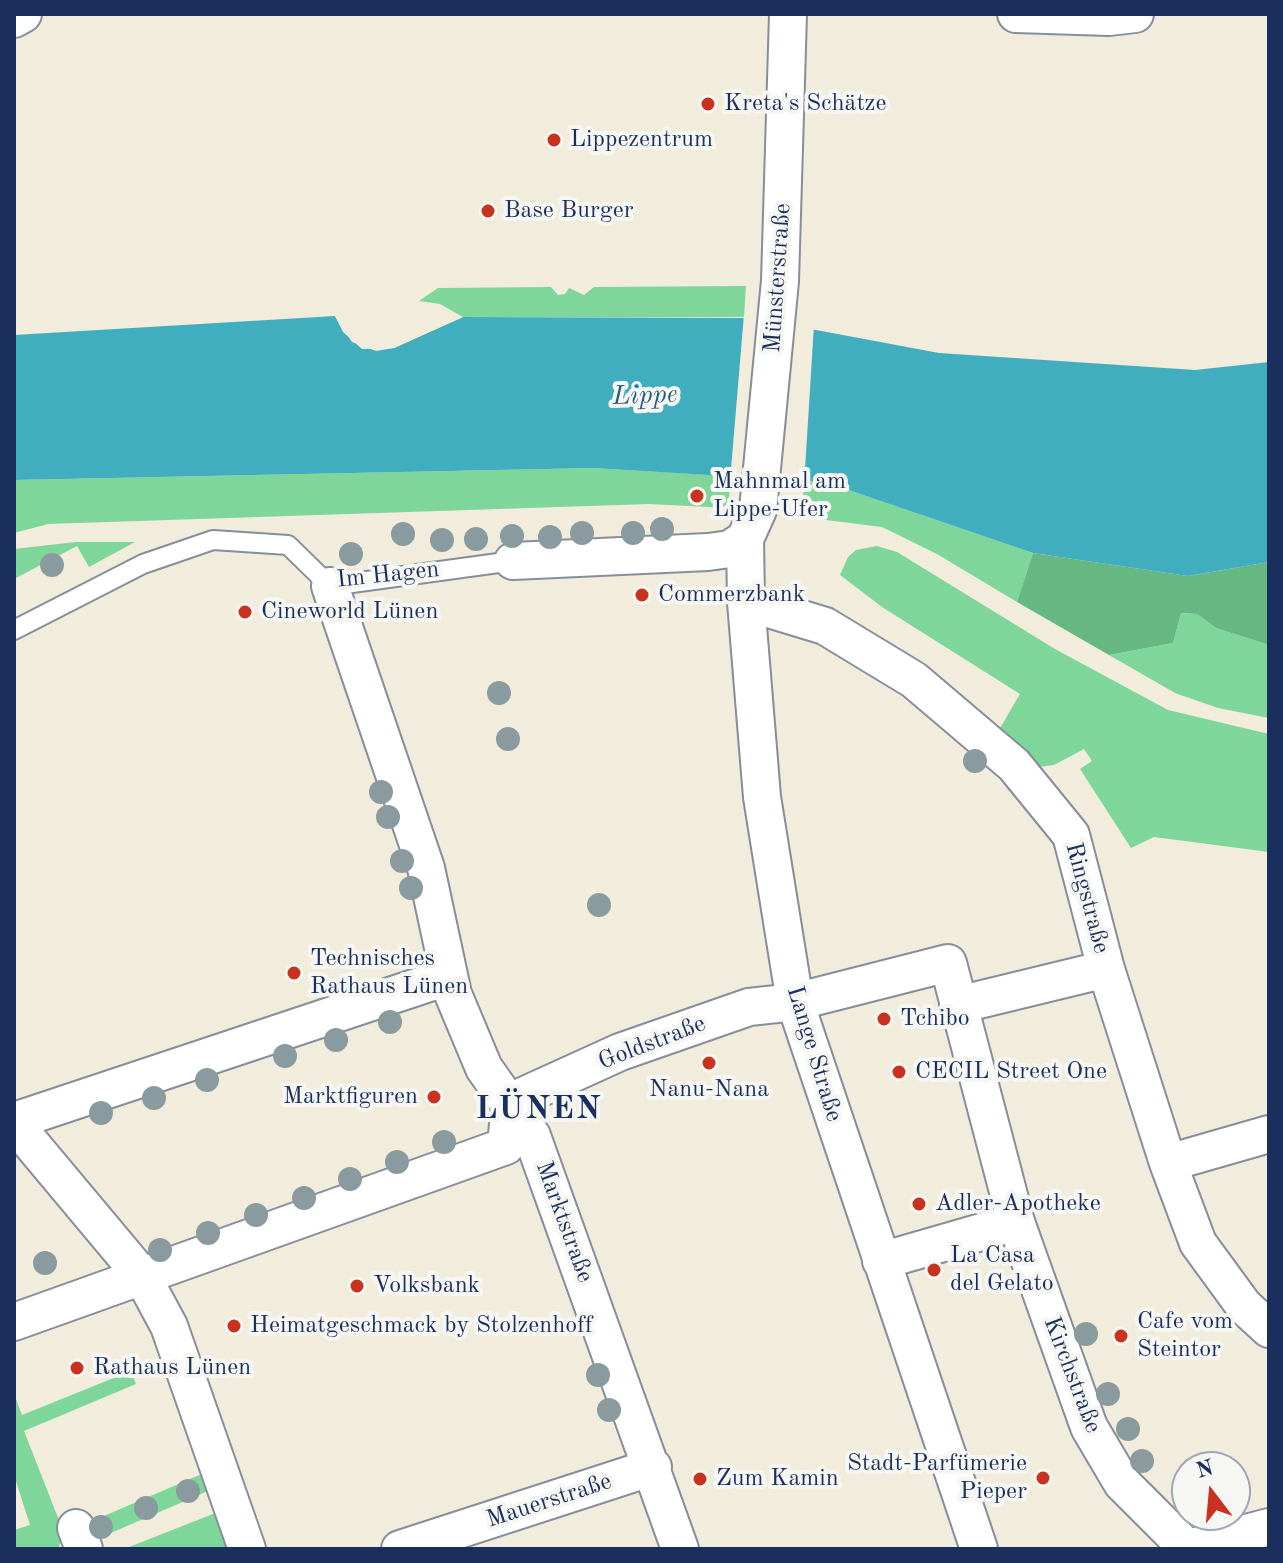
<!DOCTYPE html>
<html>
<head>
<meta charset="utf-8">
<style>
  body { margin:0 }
  #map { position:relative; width:1283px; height:1563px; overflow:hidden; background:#f1ecdb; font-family:"Old Standard TT",serif }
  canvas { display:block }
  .frame { position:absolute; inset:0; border:16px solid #1b2f5e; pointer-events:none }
  .north { position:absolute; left:1171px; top:1451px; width:80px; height:80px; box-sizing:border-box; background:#f6f6f2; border:2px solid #9ea6b7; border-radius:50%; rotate:344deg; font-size:22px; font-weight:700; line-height:32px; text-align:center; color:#1b2f5e }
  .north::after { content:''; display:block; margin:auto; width:28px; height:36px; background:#c8321e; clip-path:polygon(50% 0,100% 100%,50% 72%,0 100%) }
</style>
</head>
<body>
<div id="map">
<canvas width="1283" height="1563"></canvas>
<div class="frame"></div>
<div class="north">N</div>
</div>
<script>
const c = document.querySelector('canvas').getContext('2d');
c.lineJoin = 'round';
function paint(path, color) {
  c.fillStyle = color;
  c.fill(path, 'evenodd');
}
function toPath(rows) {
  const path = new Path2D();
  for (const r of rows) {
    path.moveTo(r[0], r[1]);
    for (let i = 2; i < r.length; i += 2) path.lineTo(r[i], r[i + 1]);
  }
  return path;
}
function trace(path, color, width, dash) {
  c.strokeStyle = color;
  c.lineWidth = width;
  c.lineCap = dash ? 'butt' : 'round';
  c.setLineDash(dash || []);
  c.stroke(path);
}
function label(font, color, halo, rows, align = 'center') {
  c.font = font + ' "Old Standard TT",serif';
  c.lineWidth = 8;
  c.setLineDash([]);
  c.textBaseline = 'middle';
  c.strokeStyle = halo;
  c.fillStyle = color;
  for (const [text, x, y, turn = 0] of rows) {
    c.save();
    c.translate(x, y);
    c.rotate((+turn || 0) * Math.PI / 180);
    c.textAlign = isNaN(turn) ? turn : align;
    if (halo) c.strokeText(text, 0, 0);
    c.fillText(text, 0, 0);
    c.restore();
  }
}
const green = toPath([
  [746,286,744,317,463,317,440,304,419,301,438,288,551,287,558,295,565,294,569,288,584,295,594,287],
  [593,468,731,476,728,508,649,504,48,524,14,533,14,480],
  [804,481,825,482,1033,553,1017,602,937,554,882,527,802,517],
  [76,542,135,542,89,567,77,546,14,579,14,549],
  [877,546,897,552,1055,649,1168,710,1269,734,1269,852,1154,837,1131,848,1080,769,1092,761,1084,749,1054,765,1039,767,996,735,1020,694,882,607,840,575,848,557,856,550],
  [1181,613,1197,614,1216,628,1269,645,1269,718,1218,708,1175,693,1109,655,1173,643],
  [131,1371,136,1384,24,1431,64,1533,58,1549,14,1549,14,1530,30,1525,14,1475,14,1394,22,1415],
  [211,1470,208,1491,97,1539,90,1522],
  [223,1510,236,1549,124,1549]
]);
const forest = toPath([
  [1033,553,1188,576,1269,562,1269,645,1216,628,1197,614,1181,613,1173,643,1109,655,1017,602]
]);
const water = toPath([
  [335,316,343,332,362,349,394,348,463,317,752,318,939,353,1195,370,1269,362,1269,562,1188,576,1033,553,825,482,593,468,14,480,14,335]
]);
const pier = toPath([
  [339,314,354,339,376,347,393,344,456,316,463,317,394,348,376,351,352,342,335,316],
  [744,314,814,325,804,485,730,481]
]);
const lane = toPath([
  [14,630,143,564,213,540,288,545,330,586,513,561]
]);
const street = toPath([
  [788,14,780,281,758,510,745,539,746,602,762,797,795,1002,979,1549],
  [1016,14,1109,17,1135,14],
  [14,19,23,14],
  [513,561,708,552,730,549,745,539],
  [330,586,426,868,453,994,484,1068,532,1136,680,1549],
  [746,602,825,626,914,680,1014,765,1071,835,1106,969,1168,1163,1198,1243,1244,1306,1269,1329],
  [958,1005,1106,969],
  [14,1121,447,977],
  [14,1123,142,1276,169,1326,247,1549],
  [1168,1163,1269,1134],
  [881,1261,1016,1222],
  [14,1322,506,1146,510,1102,620,1052,749,1007,795,1002,948,963,1016,1222,1089,1427,1122,1483,1187,1548],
  [76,1528,84,1549],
  [400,1549,653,1467],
  [1185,1549,1269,1527]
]);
const trees = [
  [662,529],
  [582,533],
  [633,533],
  [403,534],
  [512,536],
  [550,537],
  [476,539],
  [442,540],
  [351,554],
  [52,565],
  [499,693],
  [508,739],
  [975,761],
  [381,792],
  [388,817],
  [402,861],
  [411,888],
  [599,905],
  [390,1022],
  [336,1040],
  [285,1056],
  [207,1080],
  [154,1098],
  [101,1113],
  [444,1142],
  [397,1162],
  [350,1179],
  [304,1198],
  [256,1215],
  [208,1233],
  [160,1250],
  [45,1263],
  [1086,1334],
  [598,1375],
  [1108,1394],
  [609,1410],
  [1128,1429],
  [1142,1461],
  [188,1491],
  [146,1508],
  [101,1527]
];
const markers = [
  [708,104,8,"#c8321e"],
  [554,140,8,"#c8321e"],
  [488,211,8,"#c8321e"],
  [697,496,8,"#c8321e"],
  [642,595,8,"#c8321e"],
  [245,612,8,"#c8321e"],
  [294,973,8,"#c8321e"],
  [884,1019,8,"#c8321e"],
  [709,1063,8,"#c8321e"],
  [899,1072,8,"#c8321e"],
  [434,1097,8,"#c8321e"],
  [919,1204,8,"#c8321e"],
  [934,1270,8,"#c8321e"],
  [357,1286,8,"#c8321e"],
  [234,1326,8,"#c8321e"],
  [1121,1336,8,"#c8321e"],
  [77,1368,8,"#c8321e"],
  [1043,1478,8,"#c8321e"],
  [700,1479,8,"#c8321e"]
];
const poiNames = [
  ["Kreta's Schätze",724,104],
  ["Lippezentrum",570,140],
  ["Base Burger",504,211],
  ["Mahnmal am",713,482],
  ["Lippe-Ufer",713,510],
  ["Commerzbank",658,595],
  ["Cineworld Lünen",261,612],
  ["Technisches",310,959],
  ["Rathaus Lünen",310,987],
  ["Tchibo",900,1019],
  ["CECIL Street One",915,1072],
  ["Nanu-Nana",709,1090,"center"],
  ["Marktfiguren",418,1097,"right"],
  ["Adler-Apotheke",935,1204],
  ["La Casa",950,1256],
  ["del Gelato",950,1284],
  ["Volksbank",373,1286],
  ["Cafe vom",1137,1322],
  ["Steintor",1137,1350],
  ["Heimatgeschmack by Stolzenhoff",250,1326],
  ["Rathaus Lünen",93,1368],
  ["Stadt-Parfümerie",1027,1464,"right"],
  ["Pieper",1027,1492,"right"],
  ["Zum Kamin",716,1479]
];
const streetNames = [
  ["Münsterstraße",778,278,-86],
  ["Im Hagen",388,575,-6],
  ["Ringstraße",1087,898,75],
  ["Goldstraße",652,1043,-21],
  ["Lange Straße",814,1054,73],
  ["Marktstraße",564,1222,70],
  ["Kirchstraße",1072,1375,69],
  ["Mauerstraße",549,1501,-18]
];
const waterNames = [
  ["Lippe",645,396,-2]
];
const districtNames = [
  ["LÜNEN",539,1110]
];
paint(green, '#7fd69a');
paint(forest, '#67b782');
paint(water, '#40aebe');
paint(pier, '#f1ecdb');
trace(lane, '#868e9c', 22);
trace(street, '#868e9c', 40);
trace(lane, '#fff', 18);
trace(street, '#fff', 36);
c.fillStyle = '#899b9e';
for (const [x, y] of trees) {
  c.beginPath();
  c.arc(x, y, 12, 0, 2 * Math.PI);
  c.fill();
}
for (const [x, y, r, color] of markers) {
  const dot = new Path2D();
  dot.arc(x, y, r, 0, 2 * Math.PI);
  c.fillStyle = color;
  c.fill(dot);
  trace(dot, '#f6f6f2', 3);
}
label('24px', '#1b2f5e', '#f6f6f2', poiNames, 'left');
label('24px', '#1b2f5e', '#f6f6f2', streetNames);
label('italic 26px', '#285b80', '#f6f6f2', waterNames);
c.letterSpacing = '2px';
label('bold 32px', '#1b2f5e', '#f6f6f2', districtNames);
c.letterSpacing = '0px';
</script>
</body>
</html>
